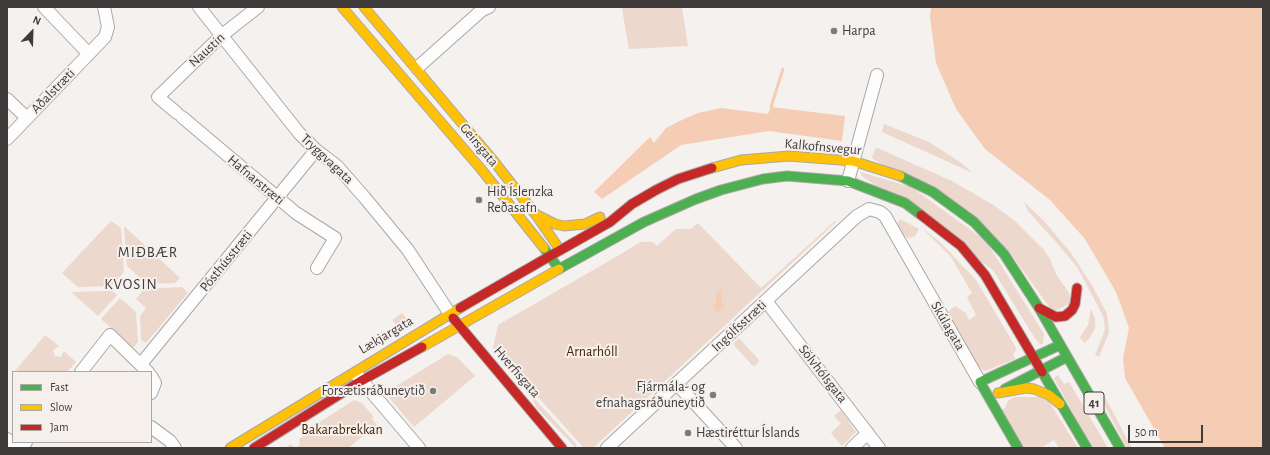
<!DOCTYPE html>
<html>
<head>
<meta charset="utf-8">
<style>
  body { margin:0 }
  #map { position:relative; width:1270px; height:455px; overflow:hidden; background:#f4f1ef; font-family:"Alegreya Sans",sans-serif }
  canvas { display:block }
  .frame { position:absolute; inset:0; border:8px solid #3e3b3a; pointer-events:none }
  .legend { position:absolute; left:12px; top:371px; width:140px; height:72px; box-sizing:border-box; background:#f6f0ed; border:1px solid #aca8a5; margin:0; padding:5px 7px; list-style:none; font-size:12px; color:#3e3b3a }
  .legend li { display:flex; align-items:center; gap:8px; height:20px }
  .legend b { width:20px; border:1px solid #aca8a5 }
  .north { position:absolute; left:12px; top:12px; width:40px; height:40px; -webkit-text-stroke:3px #f6f0ed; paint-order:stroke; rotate:23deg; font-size:11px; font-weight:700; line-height:16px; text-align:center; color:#3e3b3a }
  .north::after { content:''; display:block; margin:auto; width:14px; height:18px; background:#3e3b3a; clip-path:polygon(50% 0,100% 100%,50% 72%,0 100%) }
  .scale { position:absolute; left:1128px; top:425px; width:75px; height:18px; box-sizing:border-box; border:2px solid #3e3b3a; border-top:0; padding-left:5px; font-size:12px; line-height:14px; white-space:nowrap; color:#3e3b3a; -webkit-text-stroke:3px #f6f0ed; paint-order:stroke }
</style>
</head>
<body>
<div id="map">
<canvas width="1270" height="455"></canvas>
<div class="frame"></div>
<ul class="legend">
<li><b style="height:5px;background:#4caf50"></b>Fast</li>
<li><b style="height:5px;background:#ffc107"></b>Slow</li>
<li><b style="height:5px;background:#c62828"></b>Jam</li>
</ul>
<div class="north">N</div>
<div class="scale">50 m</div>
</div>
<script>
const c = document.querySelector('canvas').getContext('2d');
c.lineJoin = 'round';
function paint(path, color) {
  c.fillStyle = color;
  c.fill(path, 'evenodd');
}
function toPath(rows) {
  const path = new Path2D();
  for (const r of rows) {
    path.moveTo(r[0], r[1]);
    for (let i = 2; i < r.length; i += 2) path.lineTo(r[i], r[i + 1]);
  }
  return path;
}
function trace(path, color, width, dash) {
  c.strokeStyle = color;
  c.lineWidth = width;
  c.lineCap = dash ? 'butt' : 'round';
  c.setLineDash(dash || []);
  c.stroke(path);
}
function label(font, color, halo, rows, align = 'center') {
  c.font = font + ' "Alegreya Sans",sans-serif';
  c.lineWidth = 4;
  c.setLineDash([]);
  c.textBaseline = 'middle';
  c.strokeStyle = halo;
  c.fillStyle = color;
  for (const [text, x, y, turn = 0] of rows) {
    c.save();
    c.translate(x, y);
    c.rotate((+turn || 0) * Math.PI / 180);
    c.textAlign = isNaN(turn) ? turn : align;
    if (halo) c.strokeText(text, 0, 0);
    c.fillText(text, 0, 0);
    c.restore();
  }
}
const green = toPath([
  [625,7,682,7,688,46,629,49,622,9],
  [884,124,929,142,960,162,973,173,882,132],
  [877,148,952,181,995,206,1016,222,1044,250,1050,259,1056,274,1069,293,1071,303,1053,312,1008,250,872,158,875,149],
  [860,172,911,187,986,241,1044,334,1043,344,1040,344,1034,337,993,270,862,176],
  [1024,202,1044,221,1071,253,1093,287,1107,314,1109,332,1099,357,1095,355,1103,335,1105,328,1103,316,1077,267,1057,243,1028,211],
  [900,219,919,229,915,236,908,238,902,234,897,224],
  [111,221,121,228,124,272,111,286,78,287,62,273],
  [835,221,836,222,593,448,584,448,493,347,498,325,621,254,640,242,653,242,657,246,676,229,691,229,698,223,761,288],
  [124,226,180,278,175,283,147,284,127,266],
  [921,227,941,243,976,280,1015,346,1016,350,1013,354,1015,359,985,371,978,367,949,316,949,311,955,306,965,312,969,320,976,315,967,297,972,293,951,257],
  [182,287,188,293,146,343,141,340,140,316,146,308,136,299,144,289],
  [112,291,117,295,98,316,71,292],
  [120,298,136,312,138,342,133,348,101,319],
  [1091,309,1095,319,1095,328,1089,339,1084,343,1080,337,1088,325],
  [402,313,408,320,397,326,392,320],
  [45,335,59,346,53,350,55,356,61,357,64,351,76,362,67,372,16,372,15,371],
  [739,338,758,359,759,362,755,366,752,365,733,344],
  [448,354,457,357,475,376,414,427,385,393],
  [1058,375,1064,384,1069,382,1108,448,1092,448,1054,378],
  [1101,390,1123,431,1132,448,1127,448,1098,393],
  [532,396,576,444,576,448,536,407],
  [1014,397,1046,397,1078,448,1059,448,1054,440,1041,448,1024,448,1001,410,1005,408,1008,401],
  [354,400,362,403,374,417,372,419,377,425,348,448,285,448,291,444,295,448,300,445,299,439,316,428,317,424],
  [841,410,856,432,842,446,831,433,841,423,834,416]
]);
const water = toPath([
  [931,7,1263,7,1263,448,1165,448,1125,378,1123,358,1129,328,1116,292,1085,239,1050,200,985,149,956,109,936,63,930,17],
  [771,107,845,116,842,141,769,131,681,145,602,199,594,192,650,137,654,143,666,128,684,119,698,113,721,108,768,114],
  [722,289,721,302,725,306,718,312,712,306,716,302,716,294]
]);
const stream = toPath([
  [771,107,783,69]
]);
const street = toPath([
  [44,7,89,54],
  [199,7,299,133,316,150,337,166,365,198,408,250,450,314],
  [417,68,482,10,489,7],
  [7,99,27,118],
  [177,113,158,97,221,36,258,7],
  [182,117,296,213,335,238,317,268],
  [7,139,105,37,108,27,104,7],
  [848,181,877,75],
  [766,301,879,448],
  [141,364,316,150],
  [81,372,110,335,148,372],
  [357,375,419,448],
  [151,376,155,383,151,393],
  [677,384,736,448],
  [151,427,170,441,175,448],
  [7,439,14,448],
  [22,448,26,442],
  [607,448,857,216,869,209,880,212,885,216,980,382],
  [852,448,868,433]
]);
const fast = toPath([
  [900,176,933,192,974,222,1004,254,1039,308,1120,448],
  [544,248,559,269,644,222,696,199,721,190,763,179,787,176,848,181,905,203,921,215],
  [1042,372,1087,448],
  [1005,389,1067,357],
  [1018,448,980,382,1060,345]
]);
const slow = toPath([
  [342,7,481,169,544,248],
  [364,7,492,159,536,215,556,244],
  [712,168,741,160,789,156,853,161,900,176],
  [537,215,555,224,564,226,585,224,600,217],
  [422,347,559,269],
  [998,393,1026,388,1034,389,1049,395,1060,404],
  [230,448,460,308]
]);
const jam = toPath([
  [921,215,961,246,985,275,1042,372],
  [550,256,610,222,632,204,656,190,678,179,712,168],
  [460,308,550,256],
  [1039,308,1056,317,1065,316,1072,310,1075,304,1077,288],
  [453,318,562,448],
  [254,448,361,381,422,347]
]);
const markers = [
  [834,31,4,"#7e7b79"],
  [479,200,4,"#7e7b79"],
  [433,391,4,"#7e7b79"],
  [713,395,4,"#7e7b79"],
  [688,433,4,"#7e7b79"]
];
const shields = [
  [1094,403,20]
];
const shieldNames = [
  ["41",1094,403]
];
const poiNames = [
  ["Harpa",842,31],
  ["Hið Íslenzka",487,192],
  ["Reðasafn",487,208],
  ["Fjármála- og",705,387,"right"],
  ["efnahagsráðuneytið",705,403,"right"],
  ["Forsætisráðuneytið",425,391,"right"],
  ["Hæstiréttur Íslands",696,433]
];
const streetNames = [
  ["Naustin",207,50,-43],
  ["Aðalstræti",53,91,-46],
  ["Geirsgata",479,145,50],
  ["Kalkofnsvegur",823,147,5],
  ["Tryggvagata",327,159,43],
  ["Hafnarstræti",256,180,40],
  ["Pósthússtræti",226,261,-51],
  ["Ingólfsstræti",739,326,-43],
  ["Skúlagata",948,326,60],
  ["Lækjargata",386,335,-31],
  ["Hverfisgata",517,372,49],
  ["Sölvhólsgata",823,374,52]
];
const parkNames = [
  ["Arnarhóll",592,352],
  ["Bakarabrekkan",342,430]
];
const neighbourhoodNames = [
  ["MIÐBÆR",148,252],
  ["KVOSIN",131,284]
];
paint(green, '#ecd8cc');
paint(water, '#f5ccb4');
trace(stream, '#f5ccb4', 3);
trace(street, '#aaa8a6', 14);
trace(fast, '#aaa8a6', 11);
trace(slow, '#aaa8a6', 11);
trace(jam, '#aaa8a6', 11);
trace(street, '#fdfdfd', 12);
trace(fast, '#4caf50', 9);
trace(slow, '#ffc107', 9);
trace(jam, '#c62828', 9);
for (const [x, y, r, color] of markers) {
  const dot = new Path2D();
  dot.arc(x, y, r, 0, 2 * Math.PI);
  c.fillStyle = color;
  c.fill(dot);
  trace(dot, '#f6f0ed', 1.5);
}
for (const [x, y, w] of shields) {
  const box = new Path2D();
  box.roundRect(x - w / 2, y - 11, w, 22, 3);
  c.fillStyle = '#f6f0ed';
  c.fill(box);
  trace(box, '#3e3b3a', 1);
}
label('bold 13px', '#3e3b3a', null, shieldNames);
label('14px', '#3e3b3a', '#f6f0ed', poiNames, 'left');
label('14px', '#3e3b3a', '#f6f0ed', streetNames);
label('14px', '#452108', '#f6f0ed', parkNames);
c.letterSpacing = '1px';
label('15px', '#3e3b3a', '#f6f0ed', neighbourhoodNames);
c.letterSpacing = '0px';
</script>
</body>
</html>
